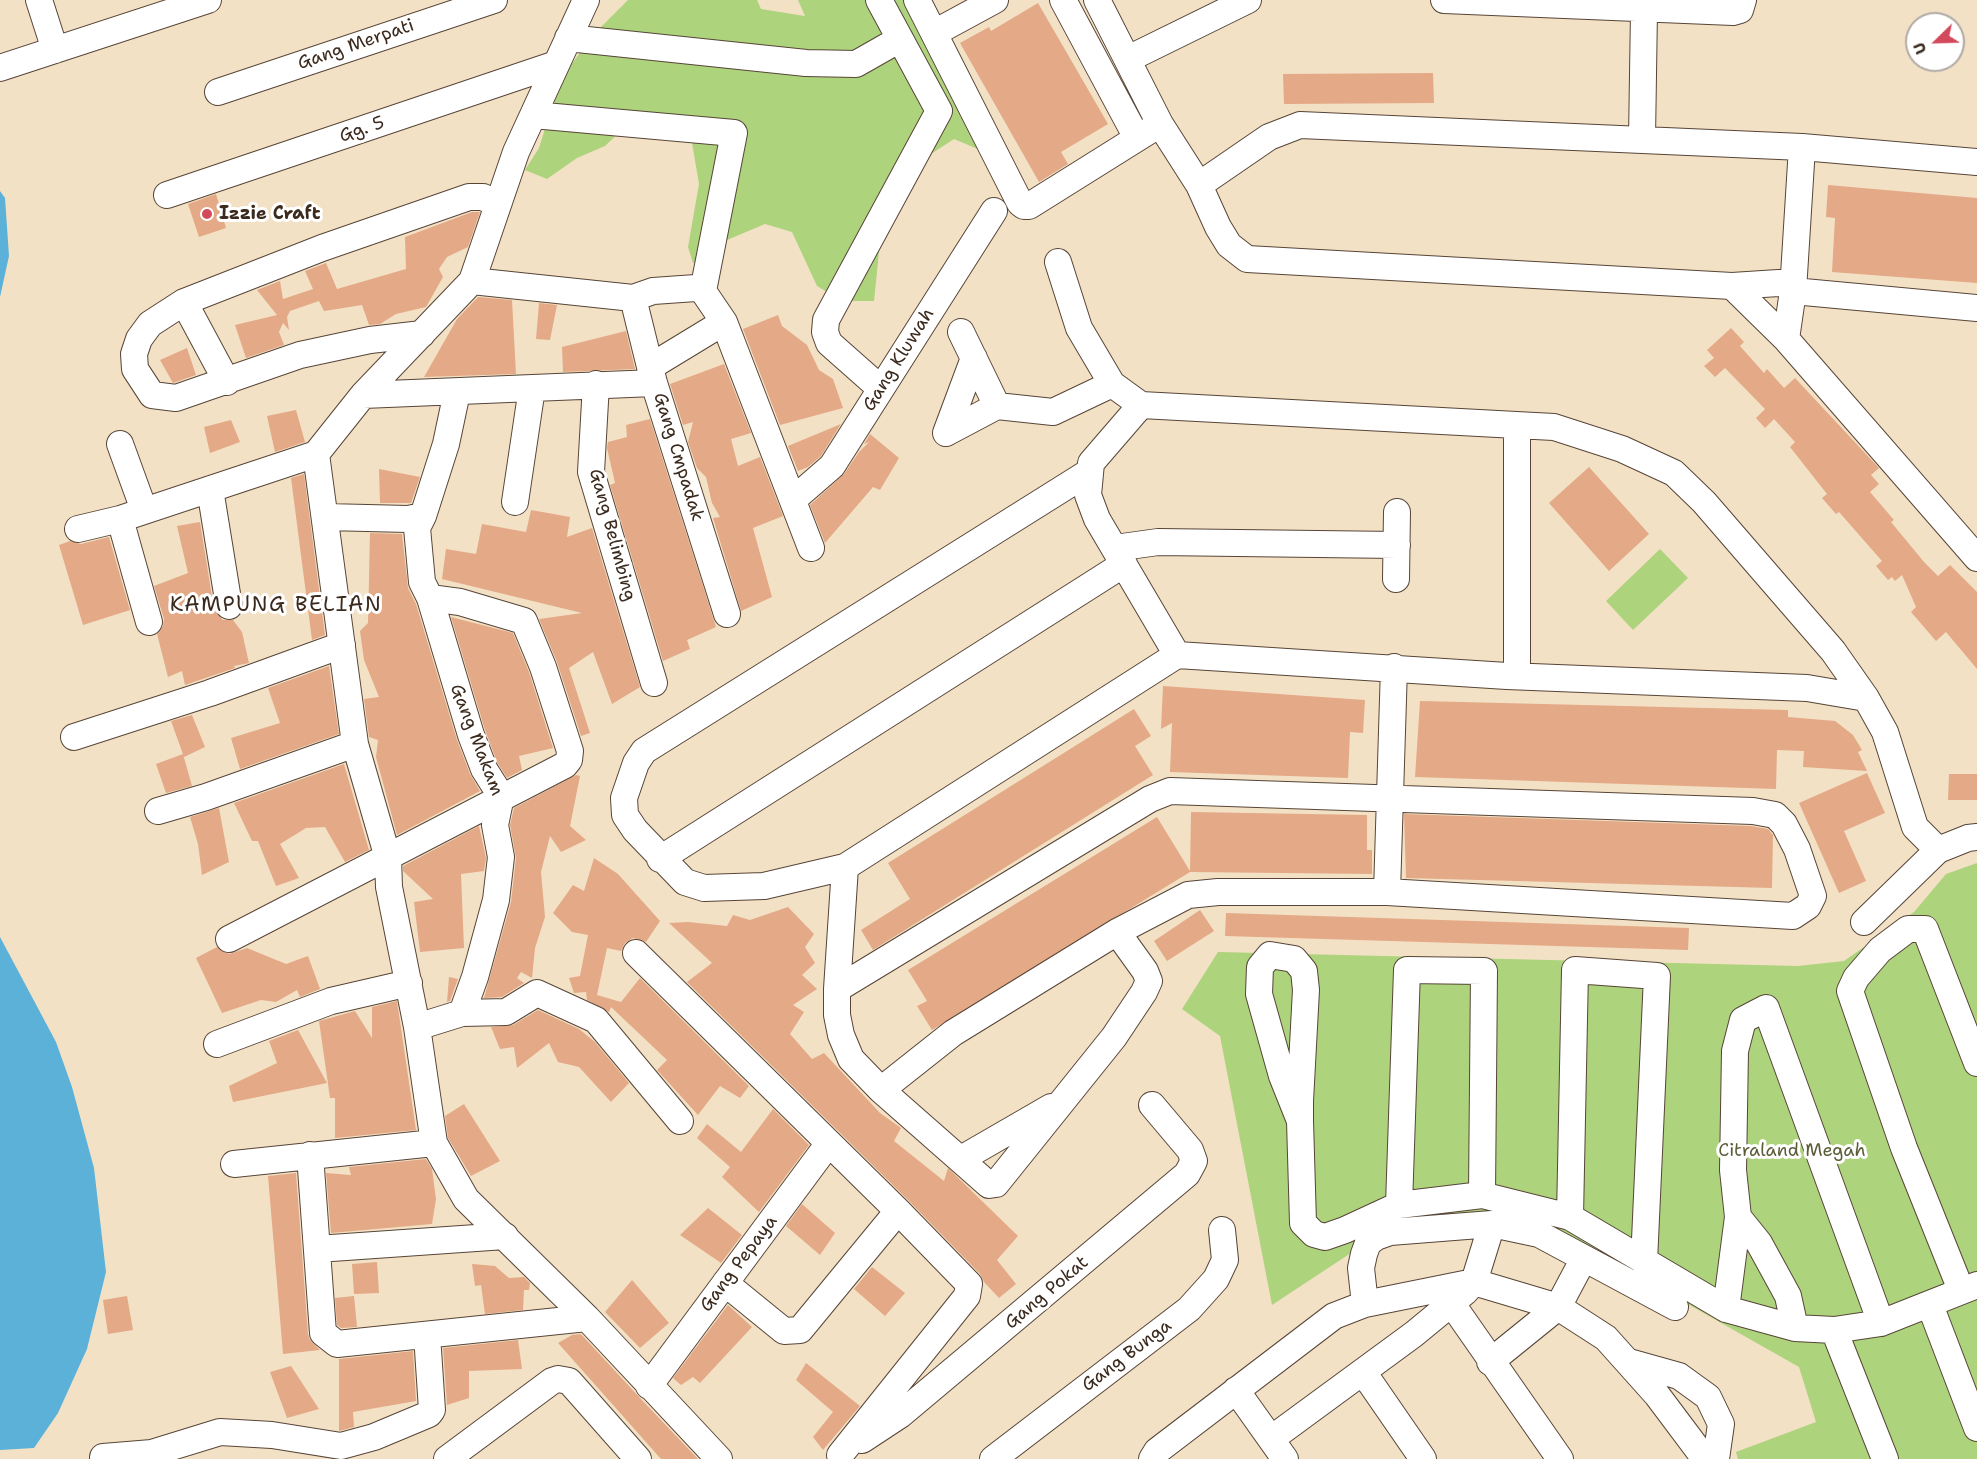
<!DOCTYPE html>
<html>
<head>
<meta charset="utf-8">
<style>
  body { margin:0 }
  #map { position:relative; width:1977px; height:1459px; overflow:hidden; background:#f3e1c6; font-family:"Shantell Sans",sans-serif }
  canvas { display:block }
  .north { position:absolute; left:1905px; top:12px; width:60px; height:60px; box-sizing:border-box; background:#fff; border:2px solid #b1aaa5; border-radius:50%; rotate:247deg; font-size:16px; font-weight:700; line-height:24px; text-align:center; color:#3b2a1e }
  .north::after { content:''; display:block; margin:auto; width:21px; height:27px; background:#d1495b; clip-path:polygon(50% 0,100% 100%,50% 72%,0 100%) }
</style>
</head>
<body>
<div id="map">
<canvas width="1977" height="1459"></canvas>
<div class="north">U</div>
</div>
<script>
const c = document.querySelector('canvas').getContext('2d');
c.lineJoin = 'round';
function paint(path, color) {
  c.fillStyle = color;
  c.fill(path, 'evenodd');
}
function toPath(rows) {
  const path = new Path2D();
  for (const r of rows) {
    path.moveTo(r[0], r[1]);
    for (let i = 2; i < r.length; i += 2) path.lineTo(r[i], r[i + 1]);
  }
  return path;
}
function trace(path, color, width, dash) {
  c.strokeStyle = color;
  c.lineWidth = width;
  c.lineCap = dash ? 'butt' : 'round';
  c.setLineDash(dash || []);
  c.stroke(path);
}
function label(font, color, halo, rows, align = 'center') {
  c.font = font + ' "Shantell Sans",sans-serif';
  c.lineWidth = 6;
  c.setLineDash([]);
  c.textBaseline = 'middle';
  c.strokeStyle = halo;
  c.fillStyle = color;
  for (const [text, x, y, turn = 0] of rows) {
    c.save();
    c.translate(x, y);
    c.rotate((+turn || 0) * Math.PI / 180);
    c.textAlign = isNaN(turn) ? turn : align;
    if (halo) c.strokeText(text, 0, 0);
    c.fillText(text, 0, 0);
    c.restore();
  }
}
const green = toPath([
  [628,0,757,0,761,9,805,16,798,0,905,0,992,155,954,139,931,154,904,180,876,198,881,232,874,301,842,301,817,286,792,232,765,224,727,240,718,256,693,263,688,247,699,184,690,131,626,126,605,146,577,158,547,179,525,170,539,148,560,80,593,35],
  [1660,549,1688,578,1633,630,1606,601],
  [1977,863,1977,1459,1738,1459,1736,1452,1816,1422,1799,1367,1585,1246,1493,1216,1360,1247,1272,1305,1220,1036,1182,1009,1218,952,1798,966,1844,961,1914,912,1946,874]
]);
const water = toPath([
  [0,191,5,198,9,256,0,297],
  [0,937,56,1042,72,1087,94,1168,106,1272,87,1349,58,1413,34,1448,0,1450]
]);
const building = toPath([
  [1038,3,1108,124,1061,152,1068,164,1039,182,960,43,989,27,991,31],
  [1433,73,1434,103,1284,104,1283,74],
  [1828,185,1977,198,1977,283,1832,272,1835,218,1826,217],
  [216,194,226,228,199,237,188,204],
  [472,212,480,212,468,247,447,257,439,269,443,277,426,307,396,314,380,324,369,325,362,305,324,311,319,301,290,311,287,317,289,330,283,323,279,332,284,345,246,358,235,325,277,315,257,290,280,281,283,299,313,289,305,271,326,263,337,289,406,269,405,237],
  [478,297,512,300,516,374,424,377,457,319],
  [539,303,557,305,550,340,536,339],
  [778,315,782,326,807,345,819,370,833,379,843,408,780,425,743,329],
  [1731,328,1744,342,1740,346,1764,373,1767,369,1784,388,1795,378,1879,468,1871,475,1879,484,1870,492,1894,520,1891,522,1924,562,1938,576,1950,565,1977,592,1977,669,1946,632,1936,641,1911,612,1916,607,1902,575,1895,581,1892,577,1888,580,1876,566,1882,561,1839,512,1836,514,1822,498,1827,494,1790,447,1795,442,1774,419,1765,428,1756,418,1765,409,1725,368,1715,377,1704,366,1714,358,1707,350],
  [626,331,635,369,563,372,562,347],
  [187,348,196,375,173,383,160,360],
  [724,364,751,433,731,439,738,466,760,457,783,516,753,528,772,597,741,611,713,518,720,517,712,503,706,477,697,468,688,442,693,422,683,425,670,384],
  [296,410,305,442,275,452,267,416],
  [650,419,716,627,687,640,690,649,663,661,610,485,615,483,607,448,608,442,627,437,626,425],
  [231,420,240,442,210,453,204,427],
  [841,424,821,456,808,467,798,471,788,446],
  [870,434,899,458,880,490,873,487,825,543,810,505,844,474,859,452,869,442,864,444],
  [1589,467,1649,534,1609,571,1549,503],
  [379,469,420,477,411,503,380,503],
  [304,474,325,635,312,640,291,478],
  [531,510,570,517,567,537,592,528,640,687,612,704,593,652,569,668,590,733,581,736,557,662,539,619,582,613,442,579,446,549,476,554,482,524,526,532],
  [200,522,214,609,223,620,233,620,242,632,249,663,234,666,235,668,185,685,182,671,168,677,157,634,163,626,164,619,154,586,188,573,177,526],
  [370,533,402,534,408,588,416,604,457,740,470,774,480,791,397,835,376,757,378,740,369,737,364,699,379,697,364,660,360,631,368,623],
  [109,537,130,610,83,625,59,545,70,541,81,544],
  [451,617,513,633,529,672,553,748,519,756,522,770,507,778,497,762,485,730],
  [329,666,339,734,240,769,231,738,280,723,268,688],
  [1163,686,1365,700,1363,733,1350,732,1348,778,1170,772,1172,723,1161,729],
  [1420,701,1788,710,1788,717,1835,721,1853,735,1862,750,1858,752,1867,771,1803,767,1804,751,1777,750,1776,789,1415,777],
  [1134,709,1151,736,1135,746,1153,775,873,950,861,930,910,899,888,863],
  [192,715,205,747,184,757,171,721],
  [183,754,192,786,166,793,156,764],
  [344,764,369,850,345,862,325,827,306,828,280,844,299,878,276,886,258,841,252,841,234,803],
  [1867,773,1885,813,1844,831,1866,881,1839,893,1799,803],
  [1949,774,1977,774,1977,800,1948,800],
  [576,775,580,776,570,826,586,840,561,852,550,836,541,872,545,917,535,948,532,978,521,972,517,978,524,983,502,997,484,998,511,902,516,858,510,825,514,808],
  [219,808,229,862,202,875,198,844,190,817],
  [1191,812,1367,815,1367,850,1372,850,1372,874,1190,872,932,1030,917,1006,927,1001,908,970,1157,817,1190,871],
  [1404,814,1751,826,1768,829,1773,835,1772,888,1406,878],
  [479,826,486,858,484,871,461,874,464,948,420,952,414,902,433,899,403,871,403,866],
  [594,858,618,874,660,921,646,942,633,938,625,943,621,951,607,948,597,995,621,1002,640,978,749,1086,740,1098,720,1086,698,1115,657,1070,667,1060,611,1007,609,1012,587,1000,586,992,574,993,569,978,580,976,588,935,572,932,553,913,573,885,584,891],
  [788,907,814,934,805,947,815,963,802,975,817,989,793,1005,804,1012,790,1034,812,1059,824,1053,880,1113,901,1128,894,1141,944,1181,948,1168,1018,1236,997,1260,1016,1284,999,1298,984,1282,980,1274,909,1201,687,982,712,963,669,923,688,922,727,926,733,915,750,920],
  [1200,910,1214,931,1167,961,1154,941],
  [1226,913,1689,928,1688,950,1225,936],
  [217,947,229,954,247,948,286,964,308,956,320,989,300,997,297,990,276,1002,261,1000,222,1013,196,958],
  [449,977,458,979,450,1001,447,1002],
  [397,1001,416,1130,335,1138,335,1098,330,1098,319,1021,355,1011,372,1038,372,1007],
  [538,1010,579,1029,595,1042,629,1083,611,1102,579,1067,558,1062,549,1043,517,1068,514,1047,500,1049,491,1027,513,1025],
  [298,1030,327,1083,233,1102,229,1086,277,1063,269,1041],
  [464,1104,500,1161,471,1176,448,1138,445,1116],
  [773,1109,809,1145,759,1212,722,1177,730,1167,697,1138,707,1124,741,1152],
  [426,1159,432,1169,436,1199,432,1224,331,1233,326,1173,351,1175,349,1167],
  [296,1173,308,1334,310,1340,320,1350,283,1354,268,1176],
  [802,1204,835,1233,820,1255,786,1226],
  [708,1208,742,1235,721,1263,680,1235],
  [377,1262,379,1293,354,1294,352,1264],
  [472,1264,495,1266,509,1278,524,1277,530,1283,529,1290,524,1290,523,1310,485,1314,481,1285,475,1286],
  [872,1267,905,1293,885,1316,854,1289],
  [632,1280,669,1323,640,1348,605,1312],
  [127,1296,133,1330,108,1334,103,1300],
  [354,1296,357,1327,341,1328,337,1325,335,1298],
  [728,1305,752,1327,700,1383,693,1377,681,1385,673,1378],
  [581,1334,640,1398,698,1459,661,1459,558,1343,572,1335],
  [518,1340,522,1369,469,1371,469,1398,447,1405,443,1348],
  [413,1351,416,1401,353,1412,354,1427,339,1431,339,1359],
  [806,1363,860,1406,823,1450,813,1437,833,1412,796,1380],
  [291,1366,319,1409,287,1418,270,1372]
]);
const minor = toPath([
  [39,0,55,50],
  [586,0,516,152,472,281,363,395,316,454,355,744,388,858,389,887,417,1027,434,1143,466,1199,587,1318,719,1459],
  [879,0,939,111,826,320,825,332,829,343,881,389],
  [917,0,1020,203,1024,206,1029,206,1160,124],
  [1063,0,1137,138],
  [1097,0,1160,124,1199,185,1218,227,1229,245,1247,259,1732,286,1794,282],
  [1444,0,1733,12,1740,10,1743,0],
  [936,32,995,0],
  [568,38,806,63,856,64,900,39],
  [1128,59,1248,0],
  [0,68,208,0],
  [218,92,494,0],
  [533,115,734,133,703,291],
  [1642,139,1644,10],
  [1199,185,1269,137,1300,125,1802,147,1977,162],
  [167,195,556,64],
  [1058,262,1079,328,1112,384,1141,405,1554,427,1622,449,1674,473,1704,502,1833,651,1866,698,1885,732,1915,827,1938,850],
  [472,281,633,298,653,291,696,288,703,291,724,322,811,548],
  [1732,286,1786,339,1977,558],
  [1793,291,1977,308],
  [633,298,654,383,727,614],
  [184,302,227,382],
  [961,332,997,406],
  [422,334,370,340,300,355,176,398,152,395,135,369,134,354,139,339,150,324,184,302,322,248,469,197,483,197,497,204],
  [1786,339,1793,291,1802,147],
  [650,367,724,322],
  [596,384,591,472,654,683],
  [363,395,654,383],
  [1141,405,1091,463,1088,495,1097,519,1177,655],
  [946,433,997,406,1053,412,1112,384],
  [946,433,974,358],
  [120,444,144,510],
  [1089,472,644,751,636,763,624,798,625,815,635,830,685,882,704,888,764,886,845,867,1177,655,1507,676,1807,688,1866,698],
  [210,489,229,606],
  [794,499,832,466,994,211],
  [515,502,532,388],
  [423,516,446,444,457,392],
  [326,517,408,519,423,516,417,528,422,582,430,598,471,735,484,769,501,796,495,825,501,857,496,900,475,977,462,1013,417,1027],
  [120,519,149,622],
  [78,529,120,519,316,454],
  [1115,548,1158,542,1397,545],
  [1396,579,1397,512],
  [1517,675,1517,426],
  [74,737,210,693,342,645],
  [158,811,206,797,355,744],
  [660,859,1124,564],
  [1387,892,1394,667],
  [1864,922,1938,850,1968,838,1977,837],
  [229,939,565,765,569,760,570,751,543,667,524,621,460,602,430,598],
  [636,953,898,1211,969,1284,967,1296,840,1455],
  [837,989,1150,799,1170,791,1753,811,1775,815,1784,824,1797,849,1813,896,1808,906,1793,916,1387,892,1218,892,1188,895,1117,932,953,1033,881,1090,851,1059,841,1035,837,1015,837,989,845,867],
  [462,1013,506,1012,537,993,596,1020,680,1121],
  [217,1044,331,1001,409,983],
  [881,1090,989,1185,996,1184,1114,1037,1144,992,1149,981,1145,971,1117,932],
  [1300,1121,1282,1076,1259,994,1260,967,1270,955,1294,959,1304,971,1306,990,1300,1101,1300,1121,1303,1223,1314,1234,1325,1237,1345,1230,1399,1205,1482,1195,1570,1217,1726,1309,1795,1328,1834,1330,1881,1323,1977,1285],
  [310,1155,323,1333,337,1344,587,1318],
  [961,1159,1051,1107],
  [234,1164,434,1143],
  [1399,1205,1407,970,1484,971,1482,1195],
  [1570,1217,1575,970,1657,976,1644,1262],
  [1738,1217,1759,1243,1788,1296,1795,1328],
  [317,1249,505,1236],
  [725,1283,784,1331,800,1330,898,1211],
  [1961,1290,1904,1148,1850,991,1856,978,1880,950,1908,929,1925,929,1977,1063],
  [1365,1304,1361,1268,1364,1254,1368,1243,1376,1237,1390,1232,1492,1224,1539,1234,1675,1307],
  [1452,1304,1560,1459],
  [1930,1305,1977,1428],
  [1726,1309,1738,1217,1733,1170,1735,1051,1743,1020,1766,1008,1881,1323],
  [1834,1330,1885,1459],
  [1490,1362,1558,1307,1584,1258],
  [1629,1362,1679,1376,1708,1397,1721,1424,1716,1459],
  [1363,1372,1423,1459],
  [649,1386,829,1143],
  [1236,1390,1285,1459],
  [1271,1439,1414,1334,1465,1292,1474,1282,1492,1224],
  [862,1440,900,1415,1187,1174,1194,1161,1190,1150,1152,1105],
  [103,1457,152,1453,220,1432,272,1435,341,1446,374,1437,429,1414,432,1410,427,1335],
  [447,1459,552,1381,558,1379,569,1381,638,1459],
  [993,1459,1189,1309,1216,1279,1225,1260,1222,1230],
  [1152,1459,1157,1451,1334,1316,1365,1304,1474,1282,1558,1307,1606,1338,1657,1395,1705,1459]
]);
const markers = [
  [207,214,6,"#d1495b"]
];
const streetNames = [
  ["Gang Merpati",356,45,-19],
  ["Gg. 5",362,130,-19],
  ["Gang Kluwah",899,360,-58],
  ["Gang Cmpadak",678,457,73],
  ["Gang Belimbing",612,535,75],
  ["Gang Makam",476,740,69],
  ["Gang Pepaya",739,1264,-53],
  ["Gang Pokat",1047,1293,-40],
  ["Gang Bunga",1127,1356,-37]
];
const poiNames = [
  ["Izzie Craft",219,214]
];
const parkNames = [
  ["Citraland Megah",1792,1151]
];
const quarterNames = [
  ["KAMPUNG BELIAN",276,606]
];
paint(green, '#add37d');
paint(water, '#5bb1d8');
paint(building, '#e4a986');
trace(minor, '#574537', 28);
trace(minor, '#fff', 26);
for (const [x, y, r, color] of markers) {
  const dot = new Path2D();
  dot.arc(x, y, r, 0, 2 * Math.PI);
  c.fillStyle = color;
  c.fill(dot);
  trace(dot, '#fff', 2);
}
label('18px', '#3b2a1e', '#fff', streetNames);
label('bold 18px', '#3b2a1e', '#fff', poiNames, 'left');
label('18px', '#5d5d3a', '#fff', parkNames);
c.letterSpacing = '1.5px';
label('21px', '#3b2a1e', '#fff', quarterNames);
c.letterSpacing = '0px';
</script>
</body>
</html>
